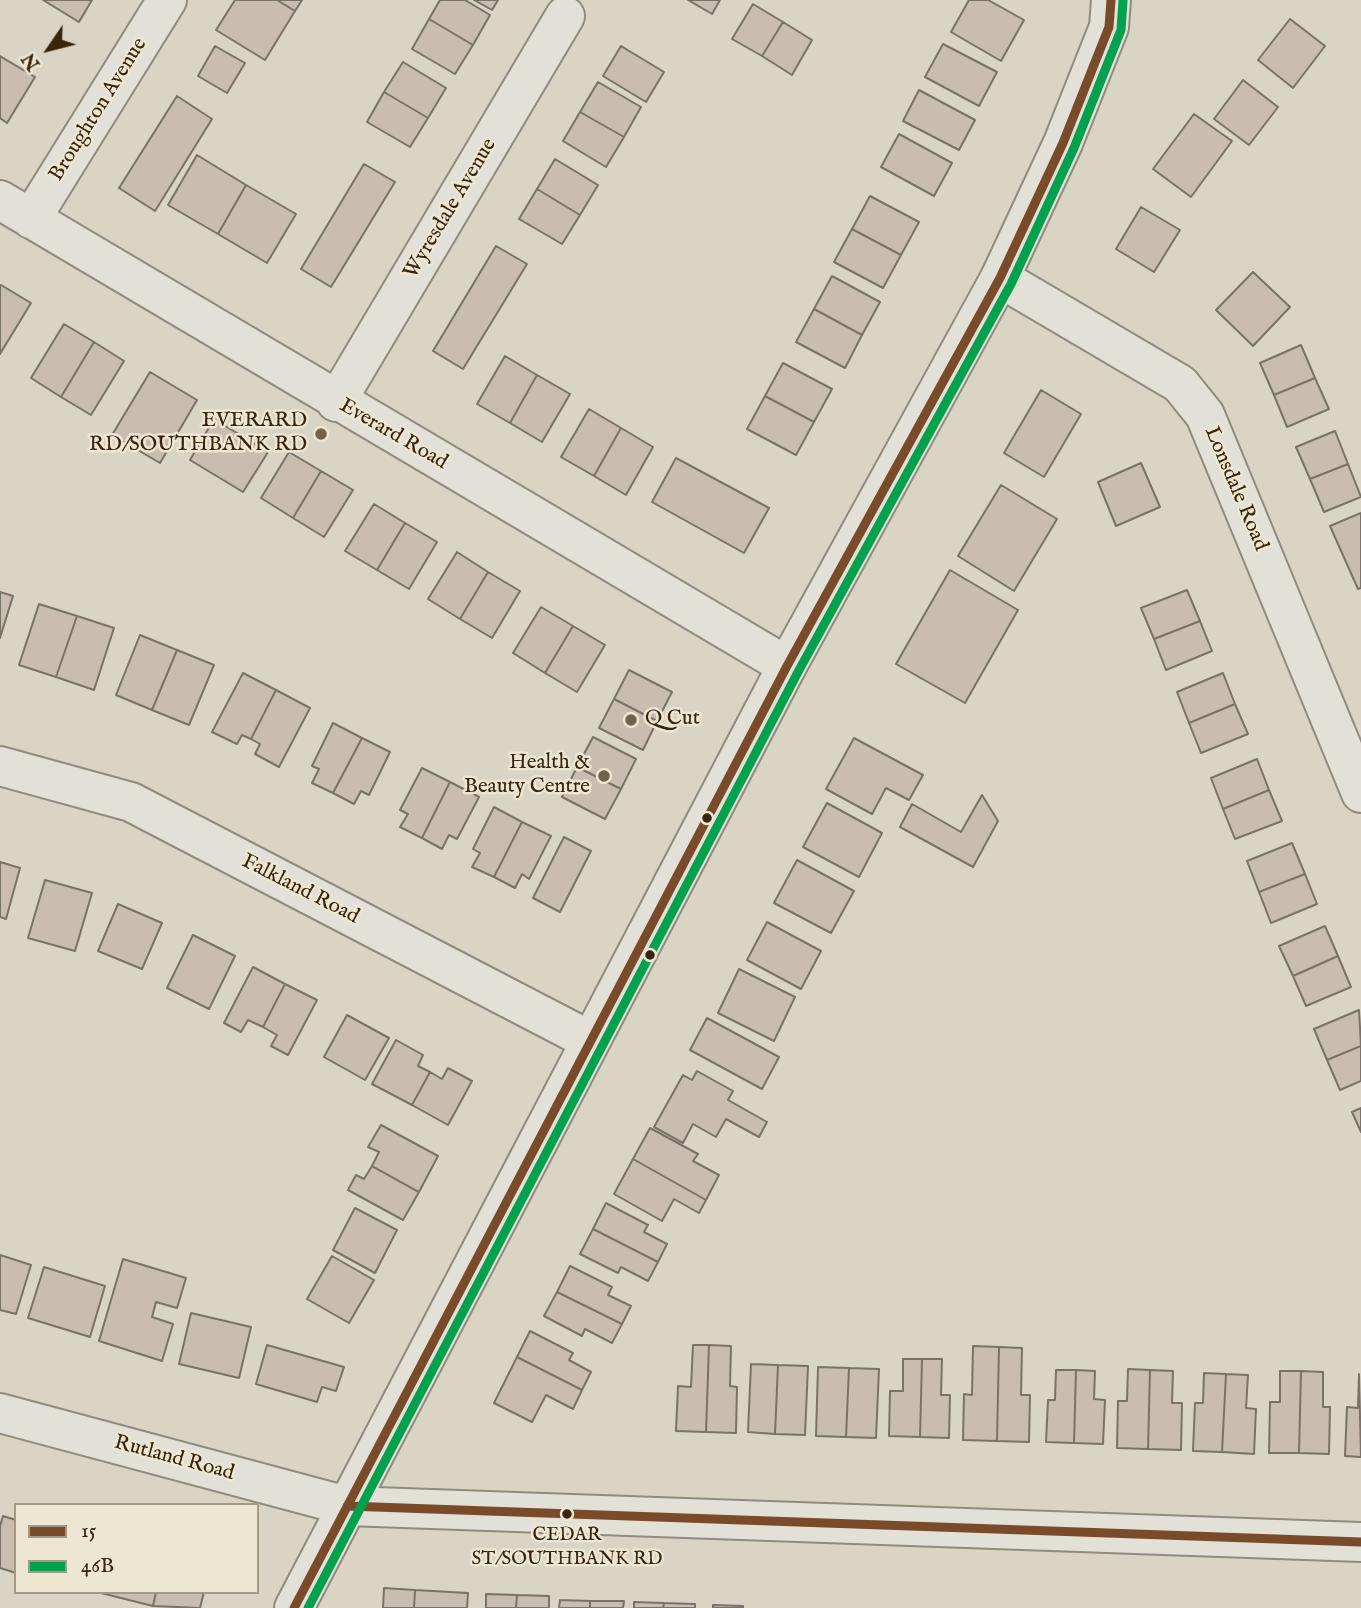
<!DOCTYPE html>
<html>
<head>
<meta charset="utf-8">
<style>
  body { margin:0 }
  #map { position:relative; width:1361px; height:1608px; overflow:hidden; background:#d9d4c3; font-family:"IM FELL English",serif }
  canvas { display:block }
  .legend { position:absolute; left:14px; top:1503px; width:245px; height:91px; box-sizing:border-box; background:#ece6d3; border:2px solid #a49984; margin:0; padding:9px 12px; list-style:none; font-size:21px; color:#38250e }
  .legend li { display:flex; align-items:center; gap:14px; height:35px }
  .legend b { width:35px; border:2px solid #a49984 }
  .north { position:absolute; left:14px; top:14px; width:70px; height:70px; -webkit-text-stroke:5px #ece6d3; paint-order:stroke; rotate:235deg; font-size:19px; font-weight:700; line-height:28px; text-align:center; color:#38250e }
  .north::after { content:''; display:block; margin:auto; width:24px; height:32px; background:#38250e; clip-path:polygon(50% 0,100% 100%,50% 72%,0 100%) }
</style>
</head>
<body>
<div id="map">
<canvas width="1361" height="1608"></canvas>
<ul class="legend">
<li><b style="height:9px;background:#7a4b2a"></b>15</li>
<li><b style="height:9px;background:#03a04e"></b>46B</li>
</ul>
<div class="north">N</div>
</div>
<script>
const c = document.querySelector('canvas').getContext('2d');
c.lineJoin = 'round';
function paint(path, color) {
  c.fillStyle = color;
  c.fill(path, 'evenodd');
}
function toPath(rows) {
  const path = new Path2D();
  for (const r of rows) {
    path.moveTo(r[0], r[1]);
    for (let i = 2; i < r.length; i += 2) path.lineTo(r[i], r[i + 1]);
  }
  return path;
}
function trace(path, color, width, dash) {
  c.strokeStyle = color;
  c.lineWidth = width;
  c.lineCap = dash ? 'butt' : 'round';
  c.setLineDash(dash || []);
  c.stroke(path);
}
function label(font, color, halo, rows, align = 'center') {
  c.font = font + ' "IM FELL English",serif';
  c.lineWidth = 5;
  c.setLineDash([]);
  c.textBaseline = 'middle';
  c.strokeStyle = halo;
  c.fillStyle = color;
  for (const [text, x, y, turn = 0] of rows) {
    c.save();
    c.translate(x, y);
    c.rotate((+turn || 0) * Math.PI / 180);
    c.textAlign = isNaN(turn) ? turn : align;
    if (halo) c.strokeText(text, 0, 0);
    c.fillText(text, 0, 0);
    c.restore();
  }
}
const building = toPath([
  [43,0,92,0,79,22,43,0],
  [235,0,277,0,295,11,265,60,216,30,235,0],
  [277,0,302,0,295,11,277,0],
  [440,0,465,0,490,15,473,45,429,19,440,0],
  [474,0,498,0,492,10,474,0],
  [688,0,720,0,712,14,688,0],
  [969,0,988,0,1024,20,1001,61,951,32,969,0],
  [753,4,783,22,762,56,732,39,753,4],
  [429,19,473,45,455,74,412,49,429,19],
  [1290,19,1325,46,1293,88,1258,60,1290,19],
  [783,22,812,40,792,75,762,56,783,22],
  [943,44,997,72,979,106,925,77,943,44],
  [215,46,245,63,227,93,198,76,215,46],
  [621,46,664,72,646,102,603,76,621,46],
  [0,56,35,77,7,123,0,118,0,56],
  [403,62,446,88,428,118,384,92,403,62],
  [1243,80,1278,107,1249,145,1214,119,1243,80],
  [598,82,641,107,624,137,580,112,598,82],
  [919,90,975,120,959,150,903,121,919,90],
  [384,92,428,118,410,147,367,122,384,92],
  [177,96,212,119,155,211,119,188,177,96],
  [580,112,624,137,606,167,563,141,580,112],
  [1194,114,1232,141,1191,197,1153,169,1194,114],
  [899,134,952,163,934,196,881,167,899,134],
  [197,155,246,185,218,234,168,205,197,155],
  [555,159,598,185,580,215,537,189,555,159],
  [364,164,395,182,331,287,301,269,364,164],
  [246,185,296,214,267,263,218,234,246,185],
  [537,189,580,215,562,244,519,219,537,189],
  [870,196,919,222,901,255,852,229,870,196],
  [1141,207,1180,230,1154,272,1116,249,1141,207],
  [852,229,901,255,883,288,834,262,852,229],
  [496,246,527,264,463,369,433,351,496,246],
  [1253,272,1290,307,1253,346,1216,310,1253,272],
  [832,276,880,302,862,335,814,309,832,276],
  [1,285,31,303,0,354,0,286,1,285],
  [814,309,862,335,845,368,796,342,814,309],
  [64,324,94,342,61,397,31,378,64,324],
  [94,342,124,361,91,415,61,397,94,342],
  [1301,345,1315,378,1274,395,1260,363,1301,345],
  [505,356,537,375,510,423,477,404,505,356],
  [783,363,832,389,814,422,765,396,783,363],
  [150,372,197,400,160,463,112,435,150,372],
  [537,375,570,394,542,442,510,423,537,375],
  [1315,378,1329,409,1287,427,1274,395,1315,378],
  [1041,390,1081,414,1044,477,1004,453,1041,390],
  [765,396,814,422,796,455,747,429,765,396],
  [589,409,621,428,594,476,561,457,589,409],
  [214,419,268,452,243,492,190,460,214,419],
  [621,428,653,447,626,495,594,476,621,428],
  [1335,431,1348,464,1310,479,1296,447,1335,431],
  [289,452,321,471,293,518,261,498,289,452],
  [676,458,769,508,744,553,652,502,676,458],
  [1141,463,1160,507,1116,526,1098,482,1141,463],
  [1348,464,1361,497,1324,512,1310,479,1348,464],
  [321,471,353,490,324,537,293,518,321,471],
  [1001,485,1057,519,1014,591,958,556,1001,485],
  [374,504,405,523,377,570,345,551,374,504],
  [1361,513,1361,588,1358,589,1330,526,1361,513],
  [405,523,437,542,409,589,377,570,405,523],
  [457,552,488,572,460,619,428,599,457,552],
  [950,570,1018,610,965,703,896,664,950,570],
  [488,572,520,591,492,638,460,619,488,572],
  [1187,590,1200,621,1154,639,1141,608,1187,590],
  [0,592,13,596,0,638,0,592],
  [39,604,77,616,56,677,19,665,39,604],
  [541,607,573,626,545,673,513,653,541,607],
  [77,616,114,628,94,690,56,677,77,616],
  [1200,621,1212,651,1166,670,1154,639,1200,621],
  [573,626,605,645,577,692,545,673,573,626],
  [140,635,177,650,152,710,116,695,140,635],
  [177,650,214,665,189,725,152,710,177,650],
  [629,670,672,692,657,721,614,699,629,670],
  [243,673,276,690,251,739,242,735,237,744,212,732,243,673],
  [1223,673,1235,704,1189,723,1177,692,1223,673],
  [276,690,310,708,279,767,255,754,260,744,251,739,276,690],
  [614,699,657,721,643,750,599,728,614,699],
  [1235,704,1248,734,1201,753,1189,723,1235,704],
  [333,723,362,738,333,793,312,783,319,769,312,766,333,723],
  [593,737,636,759,621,789,577,767,593,737],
  [362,738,390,752,369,795,361,791,354,804,333,793,362,738],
  [854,738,923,775,909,800,886,788,872,814,826,789,854,738],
  [1257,759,1269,790,1223,809,1211,778,1257,759],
  [577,767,621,789,605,819,562,797,577,767],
  [422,768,450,782,422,838,400,827,408,814,400,810,422,768],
  [450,782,479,797,457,839,449,835,442,849,422,838,450,782],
  [1269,790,1282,821,1235,839,1223,809,1269,790],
  [982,795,998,821,973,867,900,827,912,804,961,832,982,795],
  [827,803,882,833,859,877,803,847,827,803],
  [494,807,522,822,494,877,472,867,480,853,473,849,494,807],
  [522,822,551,836,529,879,522,874,515,888,494,877,522,822],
  [564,837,591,851,560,912,533,898,564,837],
  [1292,843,1305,874,1259,892,1247,861,1292,843],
  [797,860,854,891,831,933,774,903,797,860],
  [0,862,20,868,6,919,0,917,0,862],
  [1305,874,1317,904,1271,923,1259,892,1305,874],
  [45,880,92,893,75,951,28,938,45,880],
  [118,904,162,923,142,969,98,951,118,904],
  [767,922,821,951,801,989,747,960,767,922],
  [1325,926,1338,956,1293,976,1279,946,1325,926],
  [193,935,235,956,209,1009,167,988,193,935],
  [1338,956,1351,987,1306,1006,1293,976,1338,956],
  [253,967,285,984,263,1027,248,1020,241,1032,224,1023,253,967],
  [739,969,795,997,774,1041,718,1013,739,969],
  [285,984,317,1000,288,1055,271,1046,277,1035,263,1027,285,984],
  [1359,1010,1361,1046,1327,1060,1314,1029,1359,1010],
  [347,1015,389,1038,365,1080,324,1057,347,1015],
  [707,1018,779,1057,762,1089,690,1050,707,1018],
  [396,1040,423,1055,418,1066,430,1072,412,1105,372,1084,396,1040],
  [1361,1046,1361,1081,1340,1090,1327,1060,1361,1046],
  [448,1068,472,1081,448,1125,412,1105,430,1072,442,1079,448,1068],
  [697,1071,733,1091,728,1100,767,1122,759,1137,726,1119,716,1137,693,1124,683,1143,654,1127,683,1075,692,1080,697,1071],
  [1361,1108,1361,1132,1352,1112,1361,1108],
  [381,1125,438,1156,419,1192,372,1166,379,1152,368,1147,381,1125],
  [650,1128,698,1154,693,1161,719,1175,706,1200,633,1159,650,1128],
  [633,1159,706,1200,699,1213,674,1199,662,1221,614,1194,633,1159],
  [372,1166,419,1192,403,1220,348,1190,356,1175,364,1179,372,1166],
  [606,1203,648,1225,644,1232,667,1244,658,1262,593,1229,606,1203],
  [355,1208,397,1230,375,1273,333,1250,355,1208],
  [593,1229,658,1262,648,1281,621,1267,618,1273,580,1254,593,1229],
  [0,1255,31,1265,16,1314,0,1310,0,1255],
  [332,1256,374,1280,349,1323,307,1299,332,1256],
  [123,1259,186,1278,177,1308,156,1302,152,1317,173,1324,162,1361,99,1341,123,1259],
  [570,1266,612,1287,608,1295,631,1306,622,1324,557,1292,570,1266],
  [44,1267,105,1286,90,1337,28,1318,44,1267],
  [557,1292,622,1324,612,1343,585,1329,582,1336,544,1316,557,1292],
  [191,1313,251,1327,239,1378,179,1364,191,1313],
  [530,1331,573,1353,569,1360,591,1372,582,1390,517,1357,530,1331],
  [267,1345,344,1367,336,1391,322,1387,317,1402,256,1384,267,1345],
  [693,1345,709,1345,706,1432,676,1431,678,1386,691,1387,693,1345],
  [709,1345,731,1346,730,1386,737,1387,736,1433,706,1432,709,1345],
  [973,1346,999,1347,997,1441,963,1440,964,1394,972,1395,973,1346],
  [999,1347,1022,1348,1021,1395,1030,1395,1029,1442,997,1441,999,1347],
  [517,1357,582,1390,573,1409,546,1395,532,1422,494,1403,517,1357],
  [903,1359,922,1359,920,1437,889,1436,890,1391,903,1391,903,1359],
  [922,1359,942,1359,941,1395,950,1395,949,1438,920,1437,922,1359],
  [751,1364,778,1365,775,1434,748,1432,751,1364],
  [778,1365,808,1366,805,1435,775,1434,778,1365],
  [818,1367,849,1368,846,1437,816,1436,818,1367],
  [849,1368,879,1369,876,1438,846,1437,849,1368],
  [1128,1369,1150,1370,1148,1449,1117,1448,1118,1401,1127,1401,1128,1369],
  [1056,1370,1076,1370,1074,1443,1046,1442,1048,1400,1055,1400,1056,1370],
  [1076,1370,1095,1371,1094,1399,1105,1400,1103,1444,1074,1443,1076,1370],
  [1150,1370,1173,1371,1172,1403,1182,1403,1181,1450,1148,1449,1150,1370],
  [1280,1371,1301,1371,1299,1453,1269,1453,1270,1402,1280,1402,1280,1371],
  [1301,1371,1323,1372,1323,1407,1330,1407,1329,1454,1299,1453,1301,1371],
  [1204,1373,1226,1374,1222,1452,1193,1451,1195,1403,1203,1403,1204,1373],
  [1226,1374,1248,1375,1246,1408,1256,1409,1254,1454,1222,1452,1226,1374],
  [1359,1374,1361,1457,1345,1456,1347,1407,1358,1408,1359,1374],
  [3,1516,16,1520,16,1573,0,1568,0,1526,3,1516],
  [384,1588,415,1590,414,1608,383,1608,384,1588],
  [415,1590,468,1593,467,1608,414,1608,415,1590],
  [97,1592,156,1592,153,1606,97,1592],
  [156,1592,204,1592,200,1608,153,1606,156,1592],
  [486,1594,517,1595,516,1608,486,1608,486,1594],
  [517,1595,549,1596,549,1608,516,1608,517,1595],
  [560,1600,590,1601,590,1608,559,1608,560,1600],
  [590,1601,624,1601,623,1608,590,1608,590,1601],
  [634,1602,664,1603,663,1608,634,1608,634,1602],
  [664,1603,695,1604,695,1608,663,1608,664,1603],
  [713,1605,743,1606,743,1608,713,1608,713,1605]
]);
const minor = toPath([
  [0,200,787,666],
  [31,219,167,0],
  [1000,278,1180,384,1205,415,1361,793],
  [336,402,565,16],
  [0,766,131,802,589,1040],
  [0,1413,347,1506,1361,1542]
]);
const tertiary = toPath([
  [294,1608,787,666,1000,278,1063,143,1109,27,1111,0]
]);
const bus1 = toPath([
  [347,1506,1361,1542],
  [294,1608,787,666,1000,278,1063,143,1109,27,1111,0]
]);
const bus2 = toPath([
  [308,1608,798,672,1011,284,1074,148,1121,30,1123,1]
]);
const markers = [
  [321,434,7,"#70624d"],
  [631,720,7,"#70624d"],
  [604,776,7,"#70624d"],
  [707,818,6,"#38250e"],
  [650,955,6,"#38250e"],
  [567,1514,6,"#38250e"]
];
const busNames = [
  ["CEDAR",567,1536],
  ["ST/SOUTHBANK RD",567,1560]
];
const streetNames = [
  ["Broughton Avenue",99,110,-58],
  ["Wyresdale Avenue",451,209,-59],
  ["Everard Road",393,435,30],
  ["Lonsdale Road",1235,489,67],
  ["Falkland Road",300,890,27],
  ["Rutland Road",174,1459,15]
];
const poiNames = [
  ["EVERARD",307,422],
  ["RD/SOUTHBANK RD",307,446],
  ["Q Cut",645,720,"left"],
  ["Health &",590,764],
  ["Beauty Centre",590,788]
];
paint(building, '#c9bdaf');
trace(building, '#797367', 2);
trace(minor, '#908b7e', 42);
trace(tertiary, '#908b7e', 42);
trace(minor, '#e2e0d7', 38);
trace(tertiary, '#e2e0d7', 38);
trace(bus1, '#7a4b2a', 9);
trace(bus2, '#03a04e', 9);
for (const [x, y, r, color] of markers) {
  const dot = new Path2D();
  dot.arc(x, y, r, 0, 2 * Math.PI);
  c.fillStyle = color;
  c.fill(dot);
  trace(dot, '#ece6d3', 2.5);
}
label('19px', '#38250e', '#ece6d3', busNames);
label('21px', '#38250e', '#ece6d3', streetNames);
label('21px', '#38250e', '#ece6d3', poiNames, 'right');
</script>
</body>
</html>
